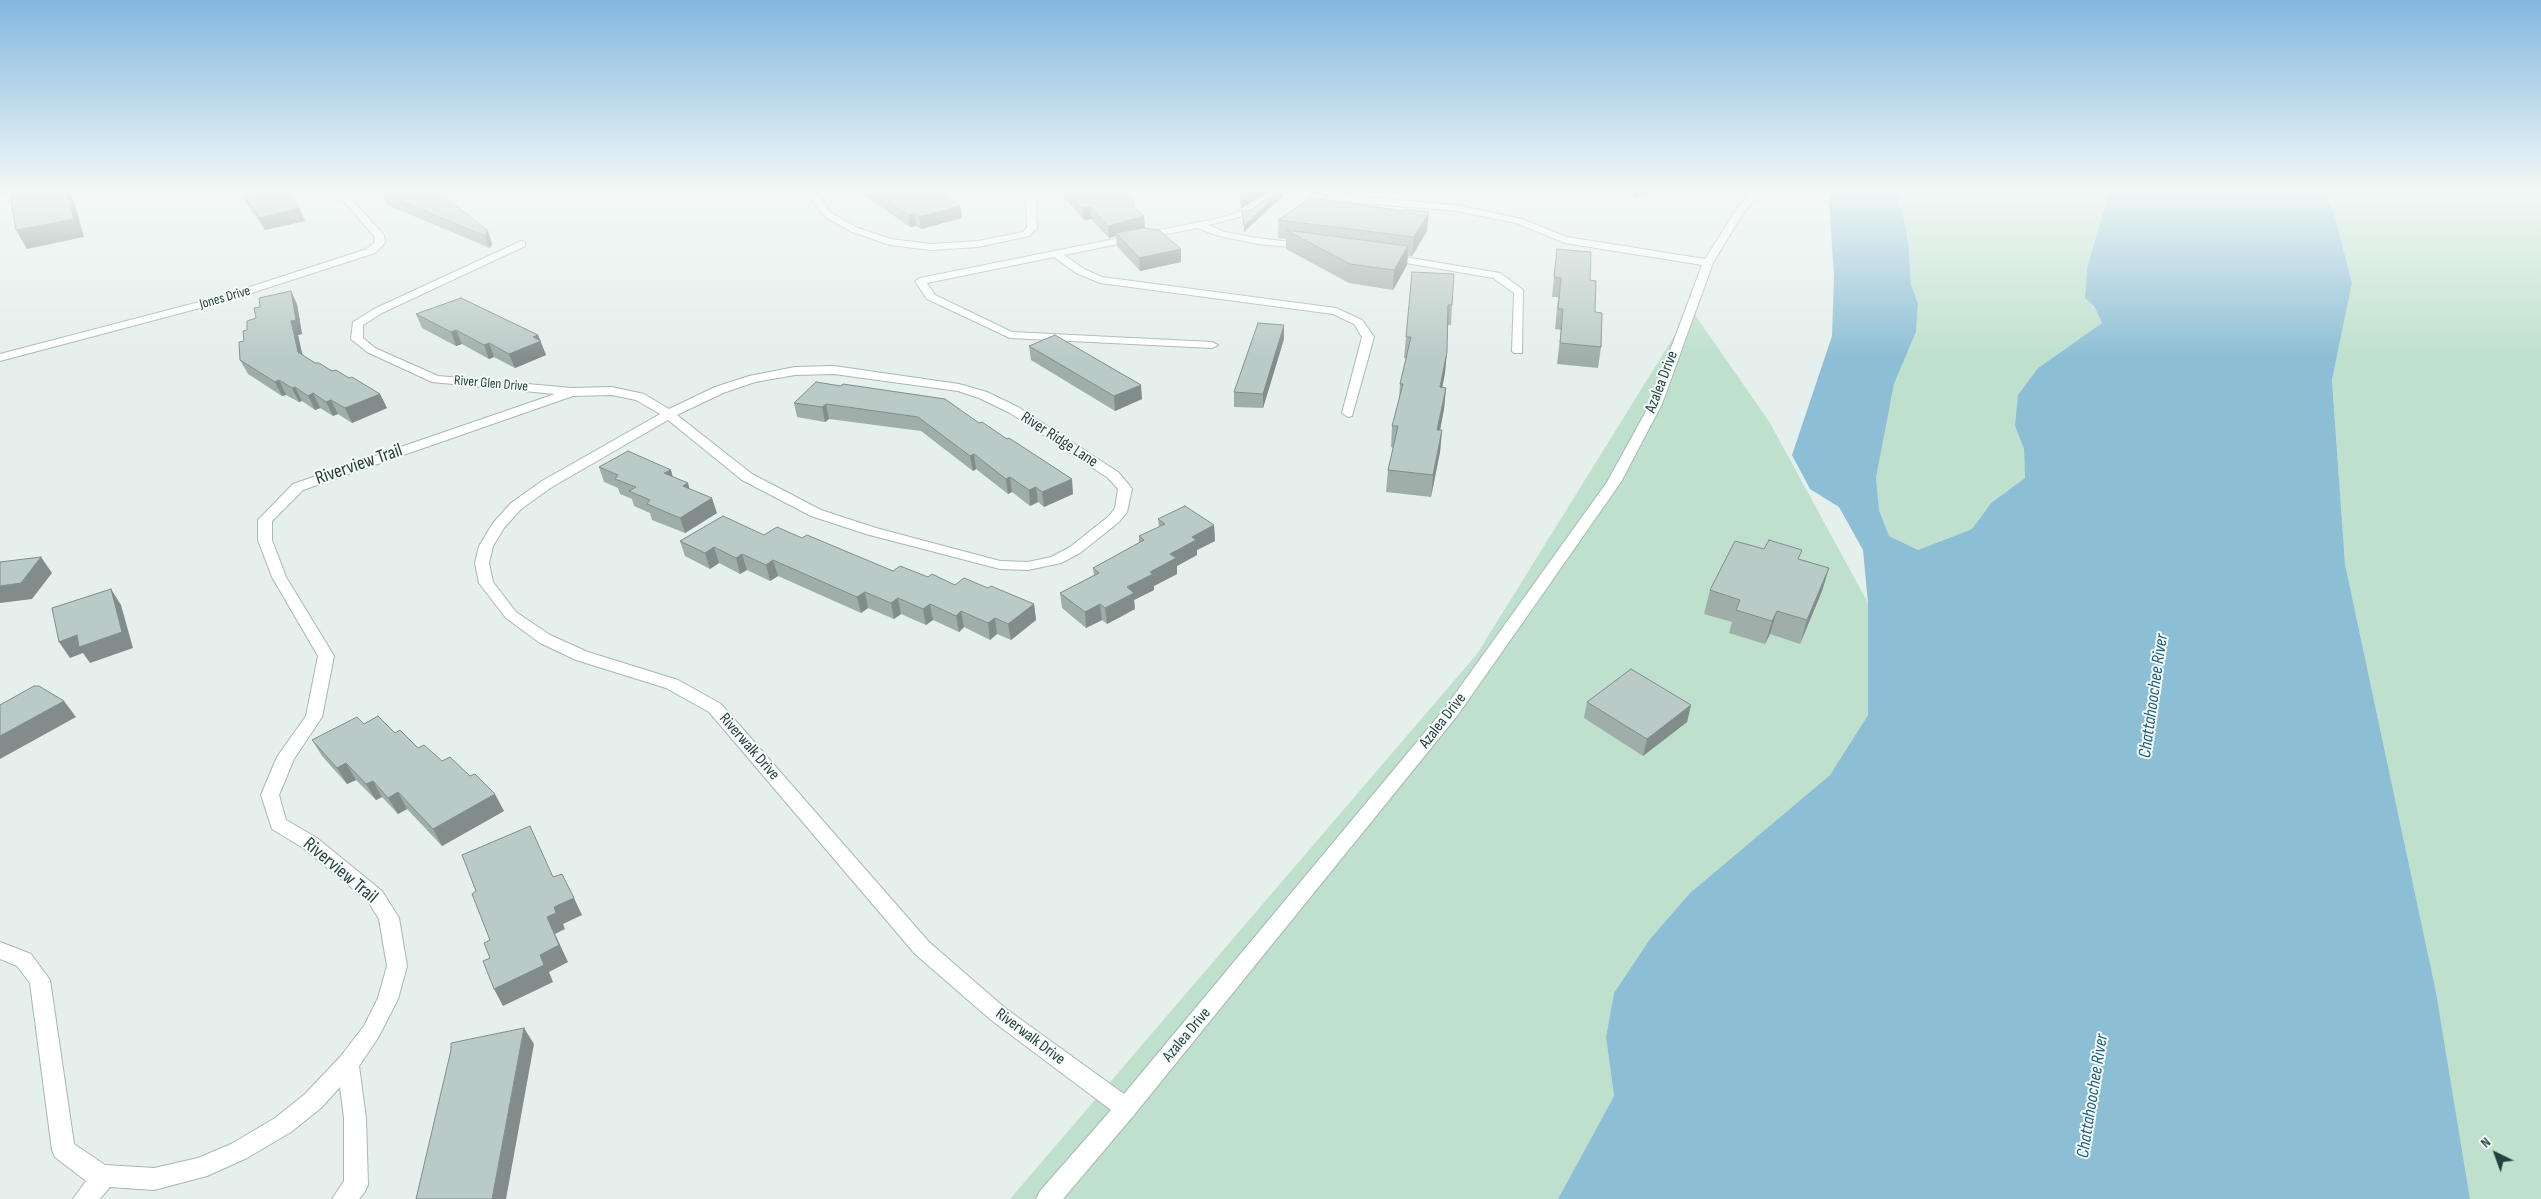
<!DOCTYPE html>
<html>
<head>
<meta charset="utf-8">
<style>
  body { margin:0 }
  #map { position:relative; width:2541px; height:1199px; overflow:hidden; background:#e5efec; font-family:"Sofia Sans Condensed",sans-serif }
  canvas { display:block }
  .north { position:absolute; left:2471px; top:1129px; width:50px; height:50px; -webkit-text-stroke:4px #f6fbf9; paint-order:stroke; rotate:318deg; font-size:14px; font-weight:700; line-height:20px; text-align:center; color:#23423f }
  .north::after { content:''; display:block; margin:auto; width:18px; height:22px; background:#23423f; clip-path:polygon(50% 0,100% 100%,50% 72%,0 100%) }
</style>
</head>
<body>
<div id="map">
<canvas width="2541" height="1199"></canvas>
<div class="north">N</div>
</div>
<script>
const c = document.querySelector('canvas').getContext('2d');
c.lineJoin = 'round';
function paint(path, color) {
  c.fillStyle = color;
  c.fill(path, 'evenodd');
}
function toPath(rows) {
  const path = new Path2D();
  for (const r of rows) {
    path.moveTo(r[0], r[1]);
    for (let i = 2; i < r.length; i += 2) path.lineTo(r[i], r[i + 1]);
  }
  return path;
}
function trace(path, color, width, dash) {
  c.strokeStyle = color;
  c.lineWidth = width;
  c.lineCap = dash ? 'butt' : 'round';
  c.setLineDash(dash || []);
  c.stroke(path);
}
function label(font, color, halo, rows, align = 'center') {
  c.font = font + ' "Sofia Sans Condensed",sans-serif';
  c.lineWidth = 4;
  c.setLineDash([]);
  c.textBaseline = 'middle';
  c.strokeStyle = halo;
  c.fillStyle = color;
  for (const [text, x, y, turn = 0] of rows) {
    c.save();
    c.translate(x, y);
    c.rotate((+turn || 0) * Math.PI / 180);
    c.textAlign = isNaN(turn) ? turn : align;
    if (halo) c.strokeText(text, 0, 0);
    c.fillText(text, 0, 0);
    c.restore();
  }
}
const green = toPath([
  [1901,191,2109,191,2087,268,2085,297,2094,306,2102,323,2038,368,2015,426,2024,449,2025,478,1991,503,1972,529,1918,550,1889,536,1879,510,1876,478,1894,384,1916,332,1918,303,1911,285,1909,248,1904,219,1898,202],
  [2324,191,2541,191,2541,1199,2470,1199,2436,992,2345,564,2332,380,2352,283],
  [1691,309,1770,423,1868,603,1868,715,1830,775,1690,893,1650,939,1614,993,1606,1037,1614,1096,1558,1199,1010,1199,1477,654]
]);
const water = toPath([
  [1834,191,1901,191,1898,202,1904,219,1909,248,1911,285,1918,303,1916,332,1894,384,1876,478,1879,510,1889,536,1918,550,1972,529,1991,503,2025,478,2024,449,2015,426,2018,395,2038,368,2102,323,2094,306,2085,298,2087,268,2109,191,2324,191,2335,218,2352,283,2332,380,2345,564,2436,992,2470,1199,1558,1199,1614,1096,1606,1037,1614,993,1650,939,1690,893,1830,775,1868,715,1868,603,1863,550,1839,507,1810,489,1792,455,1832,336,1834,276,1829,200]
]);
const minor = toPath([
  [335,191,344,191,384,235,385,243,375,253,230,300,0,361,0,354,222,296,367,249,375,242,374,236,335,191],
  [805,191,815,191,831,213,858,228,891,239,931,244,978,241,1023,232,1027,227,1026,203,1020,191,1029,191,1036,203,1037,228,1029,236,978,247,931,250,890,245,852,232,825,217,805,191],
  [1277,191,1292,191,1274,197,1251,214,1209,225,1224,232,1258,238,1305,244,1310,247,1309,249,1258,244,1219,236,1197,228,1064,255,1084,269,1102,277,1336,308,1362,320,1374,337,1352,416,1348,417,1342,413,1362,337,1354,324,1333,314,1100,283,1076,273,1054,257,927,283,935,295,1012,332,1212,342,1218,345,1212,348,1010,338,927,299,915,281,920,278,1224,217,1245,210,1268,193,1277,191],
  [1317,191,1330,191,1350,196,1456,205,1522,219,1567,237,1705,259,1736,210,1752,191,1762,191,1743,213,1713,263,1662,404,1621,482,1542,595,1457,716,1134,1115,1063,1199,1036,1199,1040,1191,1111,1110,991,1020,915,954,709,712,666,688,576,660,540,643,506,618,479,583,475,563,479,546,493,523,511,503,542,481,660,414,636,400,612,395,573,396,303,490,272,521,272,540,286,577,334,656,322,717,294,759,279,795,286,820,317,838,382,891,399,918,407,966,398,999,378,1038,359,1066,366,1118,368,1185,364,1193,359,1199,332,1199,344,1181,344,1118,340,1087,321,1108,291,1132,247,1158,207,1176,154,1190,110,1187,100,1199,73,1199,86,1181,55,1157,52,1150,30,983,17,966,0,959,0,942,31,954,50,980,74,1144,105,1165,154,1168,198,1158,231,1144,275,1118,305,1094,340,1057,364,1026,378,998,387,966,379,919,368,901,303,848,272,829,261,795,277,757,306,716,318,656,272,577,258,540,258,520,293,484,555,394,432,382,367,352,351,339,353,322,374,309,521,241,525,242,525,246,382,313,363,325,363,338,375,348,438,376,572,388,612,387,644,394,669,409,715,387,749,376,795,367,834,366,959,384,987,392,1018,407,1118,472,1130,486,1132,489,1127,512,1119,522,1080,553,1061,563,1028,570,1000,569,866,534,811,516,742,480,668,420,552,487,521,509,504,528,493,546,489,563,493,582,516,612,550,635,588,652,678,680,721,704,929,942,1005,1008,1124,1094,1445,708,1607,482,1650,404,1702,265,1565,243,1516,223,1456,211,1349,202,1318,193,1317,191],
  [834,374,958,391,979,398,1010,413,1108,478,1118,489,1115,508,1109,516,1070,547,1051,557,1028,562,1000,561,876,528,821,510,752,474,677,415,723,393,755,382,795,375,834,374],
  [1387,254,1500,273,1523,290,1522,353,1514,353,1512,351,1514,293,1493,278,1383,259,1383,255,1387,254]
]);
const major = toPath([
  [0,191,12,191,0,195,0,191]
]);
const wall = toPath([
  [269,191,284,191,299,208,305,221,265,230,250,209,244,197,270,191],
  [858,191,937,191,960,206,962,218,921,229,916,226,910,227],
  [1058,191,1122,191,1136,209,1144,216,1145,228,1181,249,1181,262,1140,271,1117,246,1116,236,1109,238,1091,219,1084,220],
  [1239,191,1274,191,1268,191,1241,209],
  [382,193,488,231,492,244,490,248,387,205],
  [1278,220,1427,231,1412,256,1408,256,1407,265,1393,290,1349,283,1286,249,1286,239,1278,238],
  [1557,249,1590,280,1595,312,1601,347,1598,368,1557,364,1561,330,1555,329,1558,297,1552,297],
  [1412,272,1452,305,1451,325,1448,325,1445,373,1442,388,1446,388,1444,409,1440,430,1442,430,1440,452,1431,497,1386,492,1388,470,1393,448,1391,447,1392,426,1399,400,1400,384,1406,358,1404,358],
  [297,304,302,334,298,335,302,355,315,363,349,378,380,394,387,408,352,423,338,414,333,416,320,408,315,410,302,401,299,402,286,395,282,396,248,374,240,360,244,341,247,330],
  [416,314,538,335,546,355,515,368,494,357,489,359,462,344,456,346,422,328],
  [1284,325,1284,339,1263,408,1234,407,1234,392],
  [1029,346,1142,399,1115,411,1031,360],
  [841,386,945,399,1073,494,1044,507,1038,502,1030,506,1012,492,1008,494,976,469,973,471,921,431,829,419,825,422,797,417,794,403],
  [599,467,673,477,689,488,717,513,685,533,652,520,650,513,634,506,632,499,620,494,618,488,604,482],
  [1158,519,1214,525,1215,541,1197,550,1197,555,1177,566,1177,574,1154,586,1154,590,1134,600,1135,609,1107,624,1102,620,1086,628,1062,608,1060,593,1094,575,1093,568,1139,543,1139,536,1159,527],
  [764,535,802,538,893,571,928,577,955,585,988,588,1034,604,1036,620,1011,640,997,634,990,640,964,627,959,632,933,620,926,625,901,614,894,619,868,608,861,613,778,576,770,581,747,570,740,574,719,563,710,569,685,556,680,541],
  [1800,559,1829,568,1822,591,1800,644,1770,634,1765,644,1729,633,1732,622,1704,614,1710,590],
  [1587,702,1691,705,1687,722,1643,756,1584,718],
  [364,724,395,733,418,748,442,761,504,811,442,846,407,809,398,814,382,797,376,800,356,780,347,784,322,756,312,740]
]);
const shadedWall = toPath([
  [66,191,69,191,74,201,84,237,27,249,16,230],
  [1253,191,1274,191,1268,191,1241,209,1241,199],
  [1282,191,1283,191,1283,196,1244,232,1244,226],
  [1634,191,1657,191,1633,198],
  [960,206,962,218,921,229,919,217],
  [1090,207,1091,219,1084,220,1083,208],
  [299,208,305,221,265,230,260,218],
  [1429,212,1427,231,1412,256,1414,237],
  [914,213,916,226,910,227,908,215],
  [1144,216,1145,229,1116,233,1116,236,1109,238,1108,226],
  [488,231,492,244,490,248,485,236],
  [1408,246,1407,265,1393,290,1394,270],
  [1181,249,1181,262,1140,271,1139,258],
  [291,291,297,304,302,334,298,335,305,366,298,352,291,321],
  [1284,325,1284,339,1263,408,1263,394],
  [456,330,462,344,456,346,451,332],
  [538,335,546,355,515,368,509,354,533,337],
  [489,343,494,357,489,359,484,345],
  [1447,352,1445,373,1438,409,1440,387],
  [279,380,286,395,282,396,275,382],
  [1141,385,1142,399,1115,411,1114,396],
  [295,387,302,401,299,402,292,388],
  [1446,388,1444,409,1436,451,1437,430],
  [313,393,320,408,315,410,308,396],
  [380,394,387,408,352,423,345,408],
  [331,400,338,414,333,416,326,402],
  [826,404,829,419,825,422,822,407],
  [1442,430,1440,452,1431,497,1433,475],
  [974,454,976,469,973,471,970,456],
  [671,470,675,485,664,473],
  [1010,477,1012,492,1008,494,1006,479],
  [1072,479,1073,494,1044,507,1042,492],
  [688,483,692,498,683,486],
  [1036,487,1038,502,1030,506,1029,490],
  [712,498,717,513,685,533,680,518],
  [1214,525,1215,541,1197,550,1197,555,1177,566,1177,574,1154,586,1154,590,1134,600,1135,609,1107,624,1105,608,1127,587,1150,572,1170,554,1192,537],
  [714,547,719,563,710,569,705,553],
  [742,554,747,570,740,574,736,558],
  [41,557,52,573,32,599,0,603,0,586],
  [773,560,778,576,770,581,766,565],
  [1829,568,1822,591,1800,644,1807,620],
  [111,589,121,605,133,648,90,663,83,653,70,658,59,642],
  [865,592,868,608,861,613,857,597],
  [898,598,901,614,894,619,891,603],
  [930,604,933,620,926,625,923,609],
  [1034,604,1036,620,1011,640,1008,624],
  [1100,604,1102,620,1086,628,1085,612],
  [961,611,964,627,959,632,956,616],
  [1777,611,1770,634,1765,644,1772,621],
  [995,618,997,634,990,640,988,623],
  [64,701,76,717,0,759,0,736],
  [1691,705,1687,722,1643,756,1647,739],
  [346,763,356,780,347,784,337,768],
  [373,781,382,797,376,800,366,784],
  [398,792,407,809,398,814,388,798],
  [495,794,504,811,442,846,433,829],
  [574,898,582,915,563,924,565,929,555,934,568,962,549,972,553,982,503,1006,494,989,554,907],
  [524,1028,534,1044,506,1199,492,1199]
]);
const building = toPath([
  [23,191,66,191,74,219,16,230,10,193,23,191],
  [272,191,284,191,299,208,260,218,244,197,272,191],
  [392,191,438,191,488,231,485,236,382,193,392,191],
  [873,191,937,191,960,206,919,217,914,213,908,215,873,191],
  [1067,191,1122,191,1135,204,1131,205,1144,216,1108,226,1090,207,1083,208,1067,191],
  [1240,191,1253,191,1241,199,1240,191],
  [1281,191,1282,191,1244,226,1242,212,1252,209,1275,193,1281,191],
  [1311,198,1403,211,1405,209,1429,212,1414,237,1278,220,1311,198],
  [1143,228,1159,230,1181,249,1139,258,1116,233,1143,228],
  [1286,230,1408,246,1394,270,1350,264,1286,230],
  [1557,249,1591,252,1590,280,1596,281,1595,312,1602,313,1601,347,1560,343,1563,309,1558,309,1561,278,1554,277,1557,249],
  [1412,272,1454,274,1452,305,1448,305,1447,352,1440,387,1446,388,1437,430,1442,430,1433,475,1388,470,1398,426,1392,426,1403,384,1400,384,1411,337,1406,337,1412,272],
  [291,291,296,320,291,321,298,352,315,363,319,363,332,371,336,370,349,378,352,377,380,394,345,408,331,400,326,402,313,393,308,396,295,387,292,388,279,380,275,382,240,360,239,342,244,341,243,331,247,330,247,321,256,318,254,308,260,307,259,298,291,291],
  [461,298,538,335,533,337,541,341,509,354,489,343,484,345,456,330,451,332,416,314,461,298],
  [1258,323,1284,325,1263,394,1234,392,1258,323],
  [1055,335,1141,385,1114,396,1029,346,1055,335],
  [816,382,841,386,843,384,945,399,979,423,982,422,1007,439,1009,438,1072,479,1042,492,1036,487,1029,490,1010,477,1006,479,974,454,970,456,918,417,826,404,822,407,794,403,816,382],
  [628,451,671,470,664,473,688,483,683,486,712,498,680,518,647,504,650,500,629,491,636,487,615,479,618,475,599,467,628,451],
  [1185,506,1214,525,1192,537,1196,540,1170,554,1176,558,1150,572,1153,574,1127,587,1134,593,1105,608,1100,604,1085,612,1060,593,1099,573,1093,568,1144,540,1139,536,1165,524,1158,519,1185,506],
  [723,516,764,535,777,527,802,538,807,535,893,571,900,566,928,577,932,574,955,585,964,578,988,588,991,586,1034,604,1008,624,995,618,988,623,961,611,956,616,930,604,923,609,898,598,891,603,865,592,857,597,773,560,766,565,742,554,736,558,714,547,705,553,680,541,723,516],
  [1769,540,1802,550,1798,559,1829,568,1807,620,1777,611,1772,621,1736,610,1740,600,1710,590,1735,541,1764,549,1769,540],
  [41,557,21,583,0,586,0,562,41,557],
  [111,589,122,632,79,647,77,635,59,642,52,608,111,589],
  [1631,669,1691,705,1647,739,1587,702,1631,669],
  [34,686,39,686,64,701,0,736,0,705,34,686],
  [378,716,395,733,400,730,418,748,424,745,442,761,450,757,470,776,475,774,495,794,433,829,398,792,388,798,373,781,366,784,346,763,337,768,312,740,357,717,364,724,378,716],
  [530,826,553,877,562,874,574,898,554,907,556,913,547,917,559,945,540,955,544,965,494,989,483,961,490,958,484,943,490,940,472,894,476,891,462,855,530,826],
  [524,1028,492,1199,416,1199,451,1050,451,1043,524,1028]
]);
const farStreetnames = [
  ["Jones Drive",225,298,-16],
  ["River Glen Drive",491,384,5]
];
const streetNames = [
  ["Azalea Drive",1662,382,-69],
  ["River Ridge Lane",1059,440,33],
  ["Azalea Drive",1443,721,-52],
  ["Riverwalk Drive",749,747,49],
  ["Azalea Drive",1187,1035,-50],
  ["Riverwalk Drive",1030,1037,37]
];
const waterNames = [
  ["Chattahoochee River",2154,696,-82],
  ["Chattahoochee River",2093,1096,-81]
];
const nearStreetnames = [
  ["Riverview Trail",359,465,-19],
  ["Riverview Trail",340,871,40]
];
paint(green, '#bee0cd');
paint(water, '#8cbed5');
trace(minor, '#a7b8b5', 2);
trace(major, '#c1cac9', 2);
paint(minor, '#fff');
paint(major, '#68a5a0');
paint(wall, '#a0aeaa');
paint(shadedWall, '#828d8b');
paint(building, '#bacac6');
trace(building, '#828d8b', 1);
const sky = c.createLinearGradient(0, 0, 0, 359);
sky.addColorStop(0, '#83b8e0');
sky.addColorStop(0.53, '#f3f8f6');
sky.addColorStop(1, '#f3f8f600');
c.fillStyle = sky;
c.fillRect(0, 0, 2541, 359);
label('14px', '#23423f', '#f6fbf9', farStreetnames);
label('16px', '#23423f', '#f6fbf9', streetNames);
label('italic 18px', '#1a5f81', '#f6fbf9', waterNames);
label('19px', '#23423f', '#f6fbf9', nearStreetnames);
</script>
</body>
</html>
